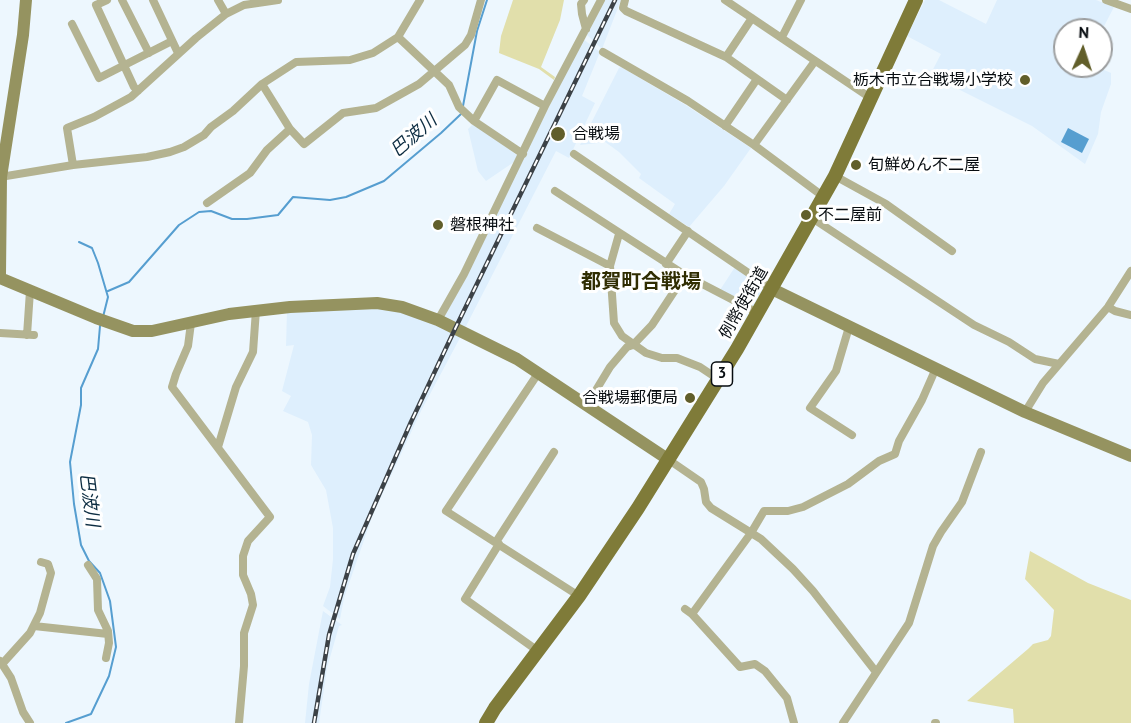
<!DOCTYPE html>
<html>
<head>
<meta charset="utf-8">
<style>
  body { margin:0 }
  #map { position:relative; width:1131px; height:723px; overflow:hidden; background:#edf7fe; font-family:"PT Sans",sans-serif }
  canvas { display:block }
  .north { position:absolute; left:1053px; top:18px; width:60px; height:60px; box-sizing:border-box; background:#fff; border:2px solid #9c9e9f; border-radius:50%; rotate:3deg; font-size:16px; font-weight:700; line-height:24px; text-align:center; color:#070c10 }
  .north::after { content:''; display:block; margin:auto; width:21px; height:27px; background:#615e2a; clip-path:polygon(50% 0,100% 100%,50% 72%,0 100%) }
</style>
</head>
<body>
<div id="map">
<canvas width="1131" height="723"></canvas>
<div class="north">N</div>
</div>
<script>
const c = document.querySelector('canvas').getContext('2d');
c.lineJoin = 'round';
function paint(path, color) {
  c.fillStyle = color;
  c.fill(path, 'evenodd');
}
function toPath(rows) {
  const path = new Path2D();
  for (const r of rows) {
    path.moveTo(r[0], r[1]);
    for (let i = 2; i < r.length; i += 2) path.lineTo(r[i], r[i + 1]);
  }
  return path;
}
function trace(path, color, width, dash) {
  c.strokeStyle = color;
  c.lineWidth = width;
  c.lineCap = dash ? 'butt' : 'round';
  c.setLineDash(dash || []);
  c.stroke(path);
}
function label(font, color, halo, rows, align = 'center') {
  c.font = font + ' "PT Sans","Noto Sans JP",sans-serif';
  c.lineWidth = 6;
  c.setLineDash([]);
  c.textBaseline = 'middle';
  c.strokeStyle = halo;
  c.fillStyle = color;
  for (const [text, x, y, turn = 0] of rows) {
    c.save();
    c.translate(x, y);
    c.rotate((+turn || 0) * Math.PI / 180);
    c.textAlign = isNaN(turn) ? turn : align;
    if (halo) c.strokeText(text, 0, 0);
    c.fillText(text, 0, 0);
    c.restore();
  }
}
const built = toPath([
  [604,0,621,0,602,49,587,35],
  [925,0,939,0,986,24,997,0,1096,0,1114,7,1101,32,1101,30,1065,30,1065,66,1095,66,1111,73,1111,84,1101,112,1098,134,1085,164,1032,126,930,75,941,54,907,36],
  [583,39,600,52,582,96,595,103,569,158,556,151,464,330,446,319,445,316],
  [621,67,684,104,751,148,724,186,689,227,669,214,675,204,639,178,641,174,619,152,601,139,598,143,580,145,619,68],
  [474,123,518,156,517,160,486,181,478,171,468,129],
  [735,267,768,289,756,308,720,290],
  [383,308,404,312,461,336,421,411,373,514,344,598,340,619,323,606,330,587,333,559,333,528,326,490,311,465,312,435,308,422,283,411,291,396,282,391,294,345,286,346,287,311],
  [323,611,342,625,339,626,327,668,319,723,305,723,309,684]
]);
const green = toPath([
  [513,0,564,0,560,20,541,67,555,77,554,80,539,69,499,53,501,36],
  [1030,551,1088,583,1131,600,1131,723,1014,723,1013,709,967,701,1028,649,1033,644,1048,640,1051,636,1054,610,1025,579]
]);
const water = toPath([
  [1068,128,1089,139,1082,153,1061,142]
]);
const stream = toPath([
  [463,106,477,31,487,0],
  [79,242,92,248,98,263,108,297,103,317],
  [108,291,129,282,179,225,199,212,211,211,232,219,247,219,278,215,293,197,330,200,346,197,384,181,441,133,461,114],
  [66,723,91,714,109,676,116,647,110,601,100,573,89,561,81,545,74,504,70,462,81,405,81,388,98,349,100,326]
]);
const street = toPath([
  [107,0,96,5,134,87,138,91],
  [122,0,149,53],
  [153,0,178,53],
  [218,0,226,14],
  [584,0,581,4,582,14,586,29],
  [625,0,623,8,626,11,726,57,787,100],
  [725,0,872,99],
  [1106,0,1131,9],
  [72,24,99,78,172,41],
  [398,37,449,85,459,107,474,121,523,154],
  [782,37,801,0],
  [603,52,688,101,754,145,824,197],
  [726,57,752,18],
  [262,84,290,129,304,144,343,113,376,108,419,84,465,45,471,35,481,0],
  [474,121,497,80,545,106],
  [725,126,757,79],
  [754,145,815,61],
  [574,154,772,289],
  [73,165,67,128,94,117,131,97,196,38,226,14,244,5,278,0],
  [835,176,886,204,952,251],
  [0,177,73,165,147,157,170,152,184,147,204,135,211,127,233,111,262,84,296,62,350,60,373,53,398,37,420,0],
  [555,191,685,275,758,313],
  [207,203,250,173,267,150,290,129],
  [812,218,974,325,1009,342,1035,359,1059,364],
  [537,228,610,266],
  [619,234,610,266,614,323,622,336,646,353,662,358,677,358,700,367,718,379],
  [666,264,688,231],
  [1108,307,1115,311,1131,315],
  [438,320,464,274,545,106,601,0],
  [191,323,188,346,176,374,172,387,270,517,248,541,243,556,243,575,251,594,253,605,244,633,244,666,239,723],
  [849,327,836,371,810,408,852,435],
  [0,333,34,335],
  [27,335,30,291],
  [539,372,446,511,579,596],
  [587,405,610,367,627,347,633,345,652,325,685,275],
  [1025,412,1043,383,1108,307,1131,271],
  [218,447,236,387,253,352,256,310],
  [669,460,701,482,704,489,706,502,711,508,761,539,793,569,813,591,876,672],
  [496,542,554,452],
  [499,544,465,599,538,651],
  [88,565,97,579,98,610,108,631,109,643,106,658],
  [685,609,692,614,740,667,755,664,765,671,787,698,794,723],
  [692,614,751,533,764,511,788,511,803,507,848,484,879,461,895,454,899,441,922,400,936,368],
  [34,626,108,634],
  [0,661,11,678,23,712,30,723],
  [3,663,30,633,40,613,51,573,48,564,41,562],
  [843,723,909,623,933,546,941,532,962,502,981,452],
  [935,723,936,723]
]);
const secondary = toPath([
  [0,274,1,177,23,35,26,0],
  [0,278,96,318,133,331,152,331,229,314,290,307,377,303,402,307,438,320,517,359,669,460],
  [772,289,1025,412,1131,456]
]);
const primary = toPath([
  [486,723,495,708,579,596,638,508,737,349,835,176,916,0]
]);
const rail = toPath([
  [314,723,329,635,353,554,411,422,455,329,615,0]
]);
const markers = [
  [1025,80,6,"#615e2a"],
  [558,134,8,"#615e2a"],
  [856,165,6,"#615e2a"],
  [806,215,6,"#615e2a"],
  [438,225,6,"#615e2a"],
  [690,398,6,"#615e2a"]
];
const shields = [
  [722,374,21]
];
const shieldNames = [
  ["3",722,374]
];
const poiNames = [
  ["栃木市立合戦場小学校",1013,80,"right"],
  ["合戦場",572,134],
  ["旬鮮めん不二屋",868,165],
  ["不二屋前",818,215],
  ["磐根神社",450,225],
  ["合戦場郵便局",678,398,"right"]
];
const streetNames = [
  ["例幣使街道",744,303,-60]
];
const waterNames = [
  ["巴波川",414,136,-41],
  ["巴波川",89,500,83]
];
const quarterNames = [
  ["都賀町合戦場",641,282]
];
paint(built, '#deeffd');
paint(green, '#e1dfab');
paint(water, '#569ed0');
trace(stream, '#569ed0', 2);
trace(street, '#b4b391', 8);
trace(secondary, '#959360', 12);
trace(primary, '#7f7b39', 14);
trace(rail, '#3c4247', 4.5);
trace(rail, '#fff', 2, [7]);
for (const [x, y, r, color] of markers) {
  const dot = new Path2D();
  dot.arc(x, y, r, 0, 2 * Math.PI);
  c.fillStyle = color;
  c.fill(dot);
  trace(dot, '#fff', 2);
}
for (const [x, y, w] of shields) {
  const box = new Path2D();
  box.roundRect(x - w / 2, y - 12, w, 24, 4.5);
  c.fillStyle = '#fff';
  c.fill(box);
  trace(box, '#070c10', 1.5);
}
label('bold 15px', '#070c10', null, shieldNames);
label('16px', '#070c10', '#fff', poiNames, 'left');
label('16px', '#070c10', '#fff', streetNames);
label('italic 18px', '#0d2d42', '#fff', waterNames);
label('bold 20px', '#302d02', '#fff', quarterNames);
</script>
</body>
</html>
